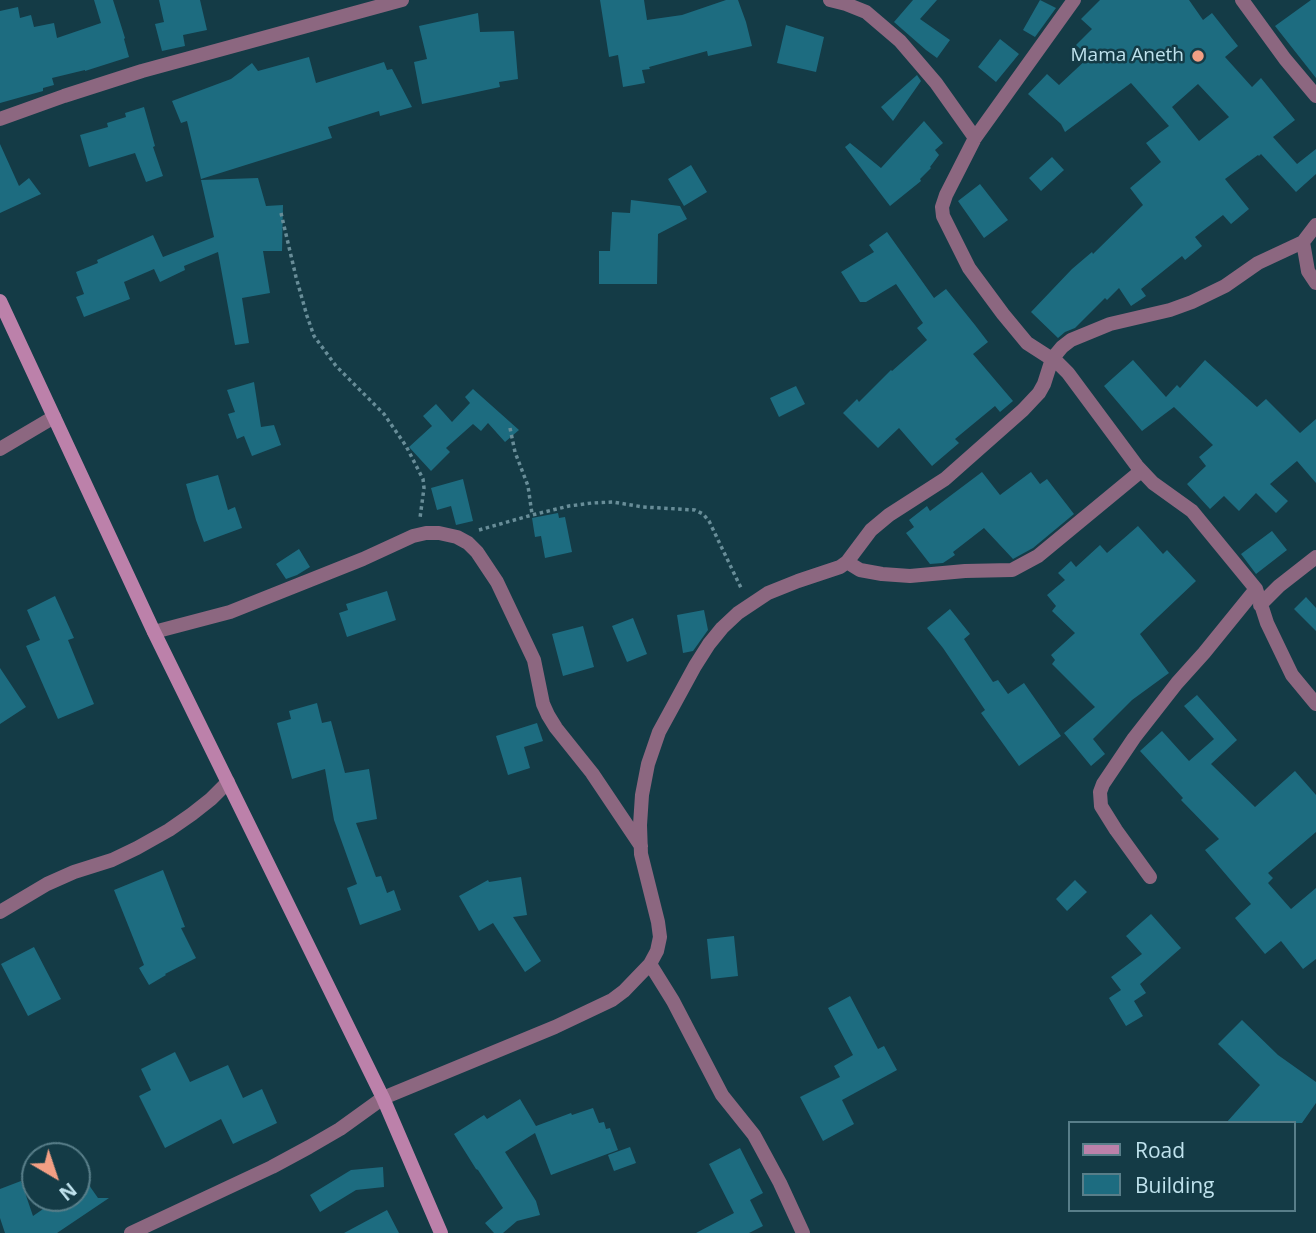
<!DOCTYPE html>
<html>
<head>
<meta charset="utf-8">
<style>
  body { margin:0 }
  #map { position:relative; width:1316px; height:1233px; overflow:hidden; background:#143b46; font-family:"Open Sans",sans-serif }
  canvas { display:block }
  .legend { position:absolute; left:1068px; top:1121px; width:228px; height:91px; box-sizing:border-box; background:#143b46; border:2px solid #587e89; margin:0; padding:9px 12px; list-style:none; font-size:21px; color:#bfe2ed }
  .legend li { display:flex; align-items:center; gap:14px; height:35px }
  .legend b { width:35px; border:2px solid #587e89 }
  .north { position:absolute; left:21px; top:1142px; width:70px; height:70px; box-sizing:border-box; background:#143b46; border:2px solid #587e89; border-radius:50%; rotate:141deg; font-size:19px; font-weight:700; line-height:28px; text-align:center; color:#bfe2ed }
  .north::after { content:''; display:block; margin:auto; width:24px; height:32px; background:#f39f84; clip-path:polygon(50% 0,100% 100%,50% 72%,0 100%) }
</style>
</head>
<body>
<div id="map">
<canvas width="1316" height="1233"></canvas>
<ul class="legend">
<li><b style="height:9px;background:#bc81aa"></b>Road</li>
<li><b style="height:19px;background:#1d6c80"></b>Building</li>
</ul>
<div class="north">N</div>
</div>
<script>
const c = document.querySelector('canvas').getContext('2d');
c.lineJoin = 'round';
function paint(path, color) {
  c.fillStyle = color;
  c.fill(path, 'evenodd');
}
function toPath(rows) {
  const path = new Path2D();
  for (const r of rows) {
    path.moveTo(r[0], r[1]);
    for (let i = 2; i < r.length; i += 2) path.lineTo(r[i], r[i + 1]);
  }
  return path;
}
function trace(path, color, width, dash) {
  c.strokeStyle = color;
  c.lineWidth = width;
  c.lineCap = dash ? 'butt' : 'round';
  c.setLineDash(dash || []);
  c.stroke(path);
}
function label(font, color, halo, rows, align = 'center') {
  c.font = font + ' "Open Sans",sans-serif';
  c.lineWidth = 5;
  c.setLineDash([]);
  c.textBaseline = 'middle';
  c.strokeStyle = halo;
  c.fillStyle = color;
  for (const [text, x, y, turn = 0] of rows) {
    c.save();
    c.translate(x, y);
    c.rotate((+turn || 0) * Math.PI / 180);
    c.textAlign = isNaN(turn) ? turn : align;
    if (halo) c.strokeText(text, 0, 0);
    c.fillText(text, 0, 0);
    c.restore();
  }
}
const building = toPath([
  [94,0,113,0,125,38,124,39,129,57,85,71,85,70,52,78,54,85,43,88,43,91,0,103,0,11,18,7,20,18,31,15,34,27,54,23,57,38,101,23],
  [159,0,200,0,207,30,183,35,185,46,162,51,155,24,164,22],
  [600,0,644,0,647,20,682,15,726,0,738,0,746,22,752,46,708,56,707,51,649,67,650,69,642,70,645,83,623,87,618,55,609,57],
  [913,0,937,0,920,19,950,40,937,58,926,50,894,22],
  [1040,0,1056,8,1035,37,1023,30],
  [1100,0,1189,0,1203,20,1212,13,1238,46,1225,57,1252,87,1261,78,1295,120,1273,137,1297,164,1316,149,1316,174,1296,192,1261,154,1259,156,1258,155,1225,179,1249,209,1231,224,1223,215,1195,237,1202,246,1185,260,1182,256,1141,289,1146,296,1131,306,1119,288,1107,300,1105,298,1075,328,1065,332,1058,338,1031,312,1072,269,1092,252,1093,254,1143,205,1130,188,1161,162,1146,143,1169,126,1131,83,1065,132,1061,124,1028,94,1047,74,1059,85,1089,57,1076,45,1092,29,1081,19],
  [1198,84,1229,117,1199,141,1172,107],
  [1311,0,1316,0,1316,78,1275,26],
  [478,13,480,32,514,31,518,79,499,82,500,87,422,104,414,62,427,59,419,26],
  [786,25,824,37,816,72,777,63],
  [1000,39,1019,54,996,82,978,67],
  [309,57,316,83,384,62,387,70,392,69,412,107,380,116,379,111,328,127,332,138,201,179,187,121,181,123,172,101,231,79,252,63,258,71],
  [917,75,921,81,893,121,881,107],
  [144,107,155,146,153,147,163,176,146,182,135,153,89,167,80,135,108,127,107,123,126,117,125,113],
  [924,121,943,143,935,150,939,155,930,167,931,168,920,179,921,181,890,206,845,147,850,143,881,168],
  [0,144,19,186,29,178,41,194,0,213],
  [1052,157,1064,170,1041,191,1029,178],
  [691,165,707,192,684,206,668,179],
  [258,178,266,206,283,205,282,251,263,251,270,293,242,298,249,343,235,345,218,252,184,266,185,270,160,282,154,269,124,282,130,299,84,317,76,297,84,294,76,272,98,263,97,260,153,235,163,257,214,237,201,180],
  [980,184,1008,220,984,238,958,201],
  [631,200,680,206,687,219,658,234,657,284,599,284,599,251,610,251,612,212,630,213],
  [887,232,934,298,946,289,975,325,988,342,973,354,1013,401,1000,412,995,406,955,439,959,443,932,466,899,428,878,448,843,413,857,399,859,402,891,370,892,371,927,340,917,328,923,323,896,284,866,302,860,302,841,272,874,252,869,245],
  [1133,360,1166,397,1177,385,1180,388,1205,360,1257,407,1266,399,1300,433,1316,419,1316,483,1297,461,1270,484,1288,501,1276,513,1256,493,1239,511,1224,496,1210,509,1187,484,1206,466,1199,457,1213,445,1174,407,1142,431,1104,386],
  [254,382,261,427,274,425,281,445,252,456,244,436,237,439,228,414,235,412,227,390],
  [796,386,805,404,779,417,770,398],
  [473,389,519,430,505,442,488,423,481,431,473,424,446,448,450,452,431,471,409,447,432,426,423,416,436,404,452,422,470,403,465,397],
  [982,472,1000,495,1031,472,1040,484,1047,479,1074,514,1033,548,1013,559,984,528,953,552,955,555,943,563,930,564,906,533,914,527,909,520,927,506,930,511],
  [218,475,228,510,235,507,242,528,204,542,196,520,186,484],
  [463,479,473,521,456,525,451,506,437,510,431,488],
  [558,513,559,518,565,517,572,552,545,558,541,536,535,537,532,518],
  [1138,526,1163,554,1167,550,1196,581,1140,634,1169,673,1132,700,1093,739,1105,754,1091,766,1064,733,1095,707,1052,664,1055,660,1051,655,1075,633,1052,611,1056,606,1047,595,1065,580,1058,573,1071,561,1076,567,1100,545,1107,553],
  [1272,531,1287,550,1256,574,1241,554],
  [299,549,310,567,297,575,286,579,276,564],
  [387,591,396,620,347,637,339,613,348,610,346,604],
  [55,596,74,638,68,640,94,704,58,719,26,646,40,640,27,610],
  [1306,597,1316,608,1316,631,1294,609],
  [950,609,970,634,964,639,993,682,998,680,1008,694,1024,683,1061,736,1019,766,981,713,985,710,943,648,927,628],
  [704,610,708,630,693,651,683,653,677,615],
  [633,618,647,654,627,662,612,626],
  [583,626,594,667,563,676,552,634],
  [0,668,26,707,0,724],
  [1197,695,1237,740,1211,764,1255,807,1295,771,1316,795,1316,832,1268,873,1273,878,1268,883,1291,909,1316,888,1316,959,1303,969,1281,941,1265,954,1235,918,1251,904,1205,850,1219,839,1181,800,1183,798,1140,751,1162,731,1189,761,1214,739,1184,706],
  [317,703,322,723,331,721,345,773,369,769,377,819,356,823,376,877,381,876,387,893,394,890,401,910,360,925,347,888,357,884,334,820,325,769,292,779,277,723,291,719,289,711],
  [537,723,543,741,524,747,530,768,508,775,496,736],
  [163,870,185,927,181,928,196,958,165,974,166,975,149,985,139,968,144,965,114,890],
  [521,877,527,915,513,917,541,961,525,972,493,923,479,931,459,896,488,880,489,882],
  [1075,880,1087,892,1067,911,1056,899],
  [1151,914,1181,948,1140,984,1146,993,1134,1001,1143,1016,1126,1026,1109,998,1121,990,1111,977,1142,954,1126,936],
  [734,936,738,976,711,979,707,939],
  [34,947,61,999,28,1016,1,964],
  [850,996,878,1049,884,1046,897,1070,842,1100,854,1124,823,1141,800,1097,840,1077,834,1066,853,1055,828,1008],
  [1242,1020,1278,1055,1316,1082,1316,1103,1302,1123,1226,1123,1260,1085,1218,1044],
  [175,1052,190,1082,228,1065,243,1098,262,1089,277,1123,233,1144,221,1119,165,1148,139,1096,151,1090,141,1069],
  [520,1099,536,1126,571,1113,572,1115,593,1108,599,1123,604,1122,606,1129,610,1128,618,1150,551,1175,535,1133,505,1152,536,1201,540,1215,517,1221,503,1233,494,1233,485,1223,503,1208,478,1170,476,1169,454,1134,484,1115,487,1119],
  [630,1147,636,1163,614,1171,608,1155],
  [740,1148,763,1193,750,1200,763,1226,749,1233,696,1233,734,1213,709,1164],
  [383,1167,384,1187,356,1190,320,1212,310,1195,351,1170],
  [77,1168,98,1198,109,1198,57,1233,5,1233,0,1218,0,1189,21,1181,33,1216,59,1198,77,1198],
  [387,1210,399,1233,344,1233]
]);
const path = toPath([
  [281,213,296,277,307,316,314,336,336,366,384,414,406,446,423,479,424,488,420,518],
  [510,428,515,452,528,486,532,514],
  [479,530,532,515,569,506,592,503,613,502,643,507,695,510,703,514,709,521,742,590]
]);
const street = toPath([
  [830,0,846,4,866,12,900,41,936,83,975,138],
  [1074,0,975,138,946,195,942,207,943,216,969,268,1003,314,1027,343,1058,363,1068,373,1137,466,1153,483,1192,511,1256,589,1267,623,1292,675,1316,704],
  [1242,0,1285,59,1316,96],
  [0,119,64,96,142,71,402,0],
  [1316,225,1303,242,1308,271,1316,283],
  [0,449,54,417],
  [847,562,860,570,882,574,910,576,965,571,1012,570,1038,556,1141,471],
  [1260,605,1279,586,1316,557],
  [154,632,230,612,363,559,413,536,426,533,439,533,457,537,468,543,477,552,497,582,534,660,543,704,548,715,556,728,592,773,641,846],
  [1150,877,1116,830,1101,806,1100,792,1103,784,1134,738,1177,683,1204,653,1256,589],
  [0,912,47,884,74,872,112,860,137,848,169,830,192,814,211,799,228,782],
  [650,964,673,1001,722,1095,754,1135,780,1183,803,1233],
  [131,1233,272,1167,309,1147,340,1129,383,1098,555,1027,612,1000,624,991,650,964,657,951,660,937,658,922,641,854,640,825,642,795,648,764,659,732,695,666,709,644,722,628,738,613,768,593,798,581,840,567,847,562,871,530,889,515,945,479,1023,410,1039,393,1044,384,1052,359,1062,347,1071,340,1110,324,1170,310,1192,302,1225,286,1258,263,1303,242]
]);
const secondary = toPath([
  [0,301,154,632,383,1098,441,1233]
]);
const markers = [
  [1198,56,7,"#f39f84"]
];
const poiNames = [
  ["Mama Aneth",1184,56]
];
paint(building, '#1d6c80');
trace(path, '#688d98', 3.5, [3.5, 3.5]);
trace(street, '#8c6780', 14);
trace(secondary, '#bc81aa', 14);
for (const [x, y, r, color] of markers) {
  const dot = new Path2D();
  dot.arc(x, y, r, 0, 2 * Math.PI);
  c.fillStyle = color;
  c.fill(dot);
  trace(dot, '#143b46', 2.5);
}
label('19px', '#bfe2ed', '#143b46', poiNames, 'right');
</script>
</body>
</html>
